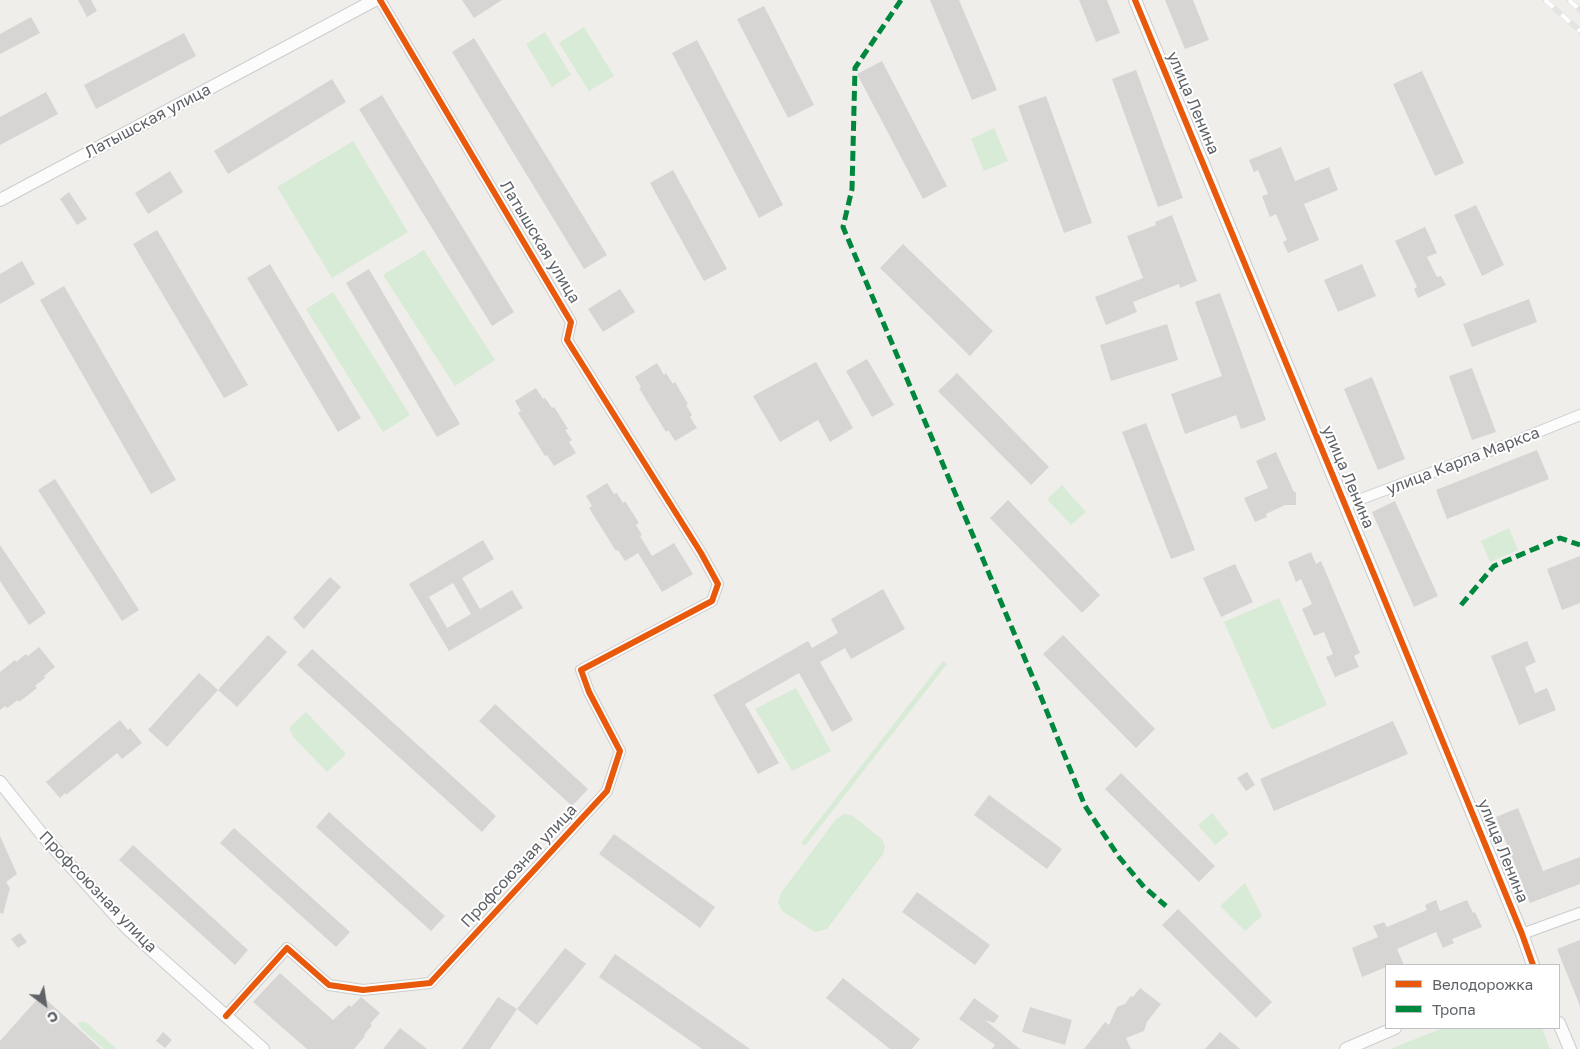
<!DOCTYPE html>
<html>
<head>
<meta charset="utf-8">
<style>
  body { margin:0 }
  #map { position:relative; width:1580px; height:1049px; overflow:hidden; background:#efeeea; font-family:"Golos Text",sans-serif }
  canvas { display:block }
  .legend { position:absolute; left:1385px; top:964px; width:175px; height:65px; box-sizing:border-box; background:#fff; border:1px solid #bfc1c3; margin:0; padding:6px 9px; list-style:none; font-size:15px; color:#5f6368 }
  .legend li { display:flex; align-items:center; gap:10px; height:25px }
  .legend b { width:25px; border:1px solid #bfc1c3 }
  .north { position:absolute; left:20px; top:979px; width:50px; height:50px; -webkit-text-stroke:4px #fff; paint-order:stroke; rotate:149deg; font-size:14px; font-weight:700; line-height:20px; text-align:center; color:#5f6368 }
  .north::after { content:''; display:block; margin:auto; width:18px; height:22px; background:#5f6368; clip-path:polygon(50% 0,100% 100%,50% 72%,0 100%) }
</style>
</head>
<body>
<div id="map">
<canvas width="1580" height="1049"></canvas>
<ul class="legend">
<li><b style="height:6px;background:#e8590c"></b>Велодорожка</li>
<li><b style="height:6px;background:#00873e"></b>Тропа</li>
</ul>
<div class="north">С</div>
</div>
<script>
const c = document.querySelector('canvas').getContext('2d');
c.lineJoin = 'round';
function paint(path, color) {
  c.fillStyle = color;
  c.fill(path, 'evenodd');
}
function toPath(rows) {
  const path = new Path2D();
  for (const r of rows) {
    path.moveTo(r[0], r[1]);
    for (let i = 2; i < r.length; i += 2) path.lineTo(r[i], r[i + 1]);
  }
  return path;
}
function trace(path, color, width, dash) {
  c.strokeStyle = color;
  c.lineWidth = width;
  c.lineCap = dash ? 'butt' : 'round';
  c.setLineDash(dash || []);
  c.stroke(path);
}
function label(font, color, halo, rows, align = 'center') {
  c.font = font + ' "Golos Text",sans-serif';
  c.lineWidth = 4;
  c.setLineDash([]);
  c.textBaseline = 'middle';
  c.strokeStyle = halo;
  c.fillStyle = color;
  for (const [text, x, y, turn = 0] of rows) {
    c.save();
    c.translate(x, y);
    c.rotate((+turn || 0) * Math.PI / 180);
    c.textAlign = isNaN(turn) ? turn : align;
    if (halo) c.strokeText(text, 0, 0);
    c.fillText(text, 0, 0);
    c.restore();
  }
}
const green = toPath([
  [584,27,614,76,589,91,559,43],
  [545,32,571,75,552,87,526,44],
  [994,128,1008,161,984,171,971,139],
  [353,141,408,232,332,278,277,187],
  [424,250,495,360,455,386,383,275],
  [333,292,410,415,383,432,306,309],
  [1062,485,1086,512,1071,525,1047,499],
  [1509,528,1518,550,1490,562,1481,541],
  [1279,598,1327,705,1272,730,1224,622],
  [943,661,947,664,805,846,801,843],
  [796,688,831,751,792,771,755,709],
  [306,712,346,754,327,772,294,738,289,728],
  [1212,813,1229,834,1215,845,1198,825],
  [845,814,853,816,882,839,885,847,883,854,827,929,815,932,782,911,778,903,781,893,836,819],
  [1245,883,1262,916,1245,931,1220,906],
  [78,1022,86,1022,117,1049,104,1049,80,1028],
  [1443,1028,1542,1028,1550,1049,1390,1049]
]);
const building = toPath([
  [78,0,91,0,97,11,87,17],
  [462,0,502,0,474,18],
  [930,0,959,0,997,90,972,100],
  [1079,0,1107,0,1120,33,1096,42],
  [1165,0,1193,0,1209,40,1185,49],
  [764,6,814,105,788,118,737,19],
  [31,17,40,33,0,54,0,34],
  [184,33,196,56,96,109,84,85],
  [474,38,607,255,584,269,452,52],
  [697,40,783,205,759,218,672,53],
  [882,61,947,186,923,199,857,74],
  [1136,70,1183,198,1158,207,1112,79],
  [1422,71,1464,163,1435,176,1393,84],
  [332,79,346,102,228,174,214,151],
  [46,92,58,114,0,145,0,117],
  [382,95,514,312,492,326,359,109],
  [1046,96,1092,223,1064,233,1018,106],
  [1281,147,1295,181,1329,167,1338,190,1304,204,1319,240,1288,253,1283,242,1287,240,1276,214,1270,217,1262,196,1268,194,1258,170,1254,172,1249,160],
  [673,170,727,269,704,281,650,183],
  [170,171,183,192,148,214,135,193],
  [69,192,87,219,77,225,60,199],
  [1476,205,1504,265,1482,276,1454,215],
  [1172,215,1197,281,1180,288,1179,284,1133,302,1137,312,1106,325,1095,297,1143,278,1127,236,1156,225,1155,222],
  [1425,227,1437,253,1427,257,1437,277,1441,276,1446,285,1418,298,1414,289,1417,287,1395,241],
  [157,230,248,385,224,398,133,244],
  [903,244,993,331,970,356,880,268],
  [22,261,35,284,0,304,0,274],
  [270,264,361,418,338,432,247,278],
  [1362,264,1376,296,1338,312,1324,280],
  [369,269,460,424,437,437,346,283],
  [64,286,176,480,151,494,40,300],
  [620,289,635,312,603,332,588,309],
  [1220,293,1266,420,1241,429,1236,415,1185,434,1171,394,1222,376,1195,302],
  [1529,299,1537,322,1472,347,1463,324],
  [1167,324,1178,360,1111,381,1100,345],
  [867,359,894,405,872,417,846,371],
  [816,362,853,428,830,442,818,420,780,442,753,396],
  [657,363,664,375,666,373,673,384,675,382,688,404,686,405,692,415,690,417,697,428,675,441,668,430,666,432,639,388,641,387,635,377],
  [1472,368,1496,432,1472,440,1449,376],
  [957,373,1049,467,1031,485,938,391],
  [1372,377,1405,459,1378,470,1344,389],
  [536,388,543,399,545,398,552,408,554,407,568,429,565,430,572,440,569,442,576,453,554,466,547,455,545,456,518,413,521,411,515,401],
  [1146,423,1195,550,1171,559,1122,432],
  [1537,450,1549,479,1447,519,1436,490],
  [1276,452,1294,492,1296,492,1296,505,1285,505,1266,514,1267,517,1255,522,1244,498,1268,488,1256,461],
  [55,479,139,610,122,621,38,490],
  [607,483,614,494,617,493,623,503,625,501,639,523,636,525,642,535,640,536,652,556,674,543,693,574,662,592,638,553,625,561,618,550,616,551,589,508,592,506,586,496],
  [1008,500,1100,595,1082,613,990,518],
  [1395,501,1438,596,1414,607,1372,512],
  [483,540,494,559,462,578,480,609,512,590,523,608,449,651,409,584],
  [453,583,471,614,447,628,429,597],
  [0,545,46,613,29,625,0,581],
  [1311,552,1316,564,1321,561,1360,653,1354,656,1359,667,1335,677,1326,657,1333,654,1324,632,1314,636,1302,609,1312,604,1301,579,1296,582,1288,562],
  [1580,556,1580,603,1562,610,1547,569],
  [1235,564,1253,602,1221,617,1203,578],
  [330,577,341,587,304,629,293,618],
  [883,589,905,629,851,659,845,648,820,662,853,720,832,732,799,673,745,704,779,763,758,774,713,695,808,641,812,648,838,633,831,619],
  [268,635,287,652,237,707,218,690],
  [1063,635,1155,729,1136,748,1043,654],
  [1527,641,1536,662,1525,667,1535,693,1547,688,1556,710,1519,725,1491,656],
  [39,647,55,667,44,676,45,678,35,686,37,688,19,702,18,700,7,708,5,706,0,710,0,672,15,660,16,662,26,654,28,656],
  [312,649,496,816,482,832,297,665],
  [199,673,218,690,167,747,148,730],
  [495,704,588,789,572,806,479,721],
  [120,720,128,730,130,728,142,743,122,759,117,753,66,795,65,793,60,798,46,782],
  [1393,721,1408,754,1274,811,1260,779],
  [1247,772,1255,785,1246,791,1237,778],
  [1121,773,1215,866,1199,882,1105,789],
  [989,795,1062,849,1047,869,974,815],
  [1518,808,1543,871,1580,857,1580,884,1530,903,1496,817],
  [329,812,445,916,431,931,316,827],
  [234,828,350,932,336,947,220,843],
  [614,834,715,907,700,928,599,854],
  [0,836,17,874,6,882,10,888,3,914,0,913],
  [133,845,248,950,235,965,119,860],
  [917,892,990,945,975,965,902,912],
  [1436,900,1440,911,1467,900,1473,913,1475,912,1482,927,1452,939,1454,943,1443,948,1436,932,1397,949,1404,965,1386,965,1386,967,1362,977,1352,948,1378,937,1373,926,1384,922,1387,927,1427,910,1425,905],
  [1178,909,1272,1002,1256,1018,1162,925],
  [20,933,27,942,18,948,11,939],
  [1580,940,1580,1006,1557,949],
  [565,948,586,964,537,1025,517,1009],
  [615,954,750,1049,702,1049,599,977],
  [280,973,333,1020,349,1005,351,1007,361,997,380,1013,370,1024,372,1025,364,1035,365,1036,354,1049,307,1049,253,1002],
  [843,978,920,1039,912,1049,890,1049,826,998],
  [1140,988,1161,1004,1147,1022,1144,1031,1126,1038,1131,1049,1084,1049,1105,1022,1109,1025,1117,1007,1125,1004,1131,996,1133,997],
  [41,995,101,1049,0,1049,0,1041],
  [498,997,517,1009,490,1049,462,1049],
  [974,998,999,1016,994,1023,985,1020,1020,1049,992,1049,995,1045,959,1019],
  [1030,1007,1072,1020,1065,1045,1022,1032],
  [400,1028,427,1049,383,1049],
  [163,1032,172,1040,165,1048,156,1041],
  [1220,1032,1240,1049,1205,1049]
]);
const minor = toPath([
  [1345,505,1511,443,1580,415],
  [1522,934,1580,913],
  [226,1016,287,948,329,985,363,990,430,983,607,791,620,751,589,692,581,670,712,601,718,584,701,553,567,340,571,322,380,0]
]);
const tertiary = toPath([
  [1135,0,1375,577,1522,934,1533,965],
  [0,200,375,0],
  [0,782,44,837,128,929,263,1049],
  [1559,1023,1570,1049],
  [1346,1049,1395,1028]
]);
const rail = toPath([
  [1545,0,1580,31],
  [1569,0,1580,10]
]);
const quiet = toPath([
  [901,0,855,68,852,189,843,227,1041,697,1085,806,1119,857,1144,887,1166,906],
  [1461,605,1494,566,1560,538,1580,545]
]);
const cycleway = toPath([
  [1135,0,1375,577,1522,934,1533,965],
  [226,1016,287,948,329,985,363,990,430,983,607,791,620,751,589,692,581,670,712,601,718,584,701,553,567,340,571,322,380,0]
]);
const streetNames = [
  ["улица Ленина",1193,103,67],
  ["Латышская улица",148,121,-28],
  ["Латышская улица",540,242,59],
  ["улица Карла Маркса",1463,461,-21],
  ["улица Ленина",1348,477,67],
  ["улица Ленина",1503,851,68],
  ["Профсоюзная улица",519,866,-47],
  ["Профсоюзная улица",98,892,46]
];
paint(green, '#d8ebd6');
paint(building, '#d6d5d3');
trace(minor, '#cbcccc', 12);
trace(tertiary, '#cbcccc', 14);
trace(minor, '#fdfcfc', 10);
trace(tertiary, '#fdfcfc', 12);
trace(rail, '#e4e4e4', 5.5);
trace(rail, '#fff', 4, [11]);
trace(quiet, '#00873e', 5, [10, 5]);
trace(cycleway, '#e8590c', 6);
label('16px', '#5f6368', '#fff', streetNames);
</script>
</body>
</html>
